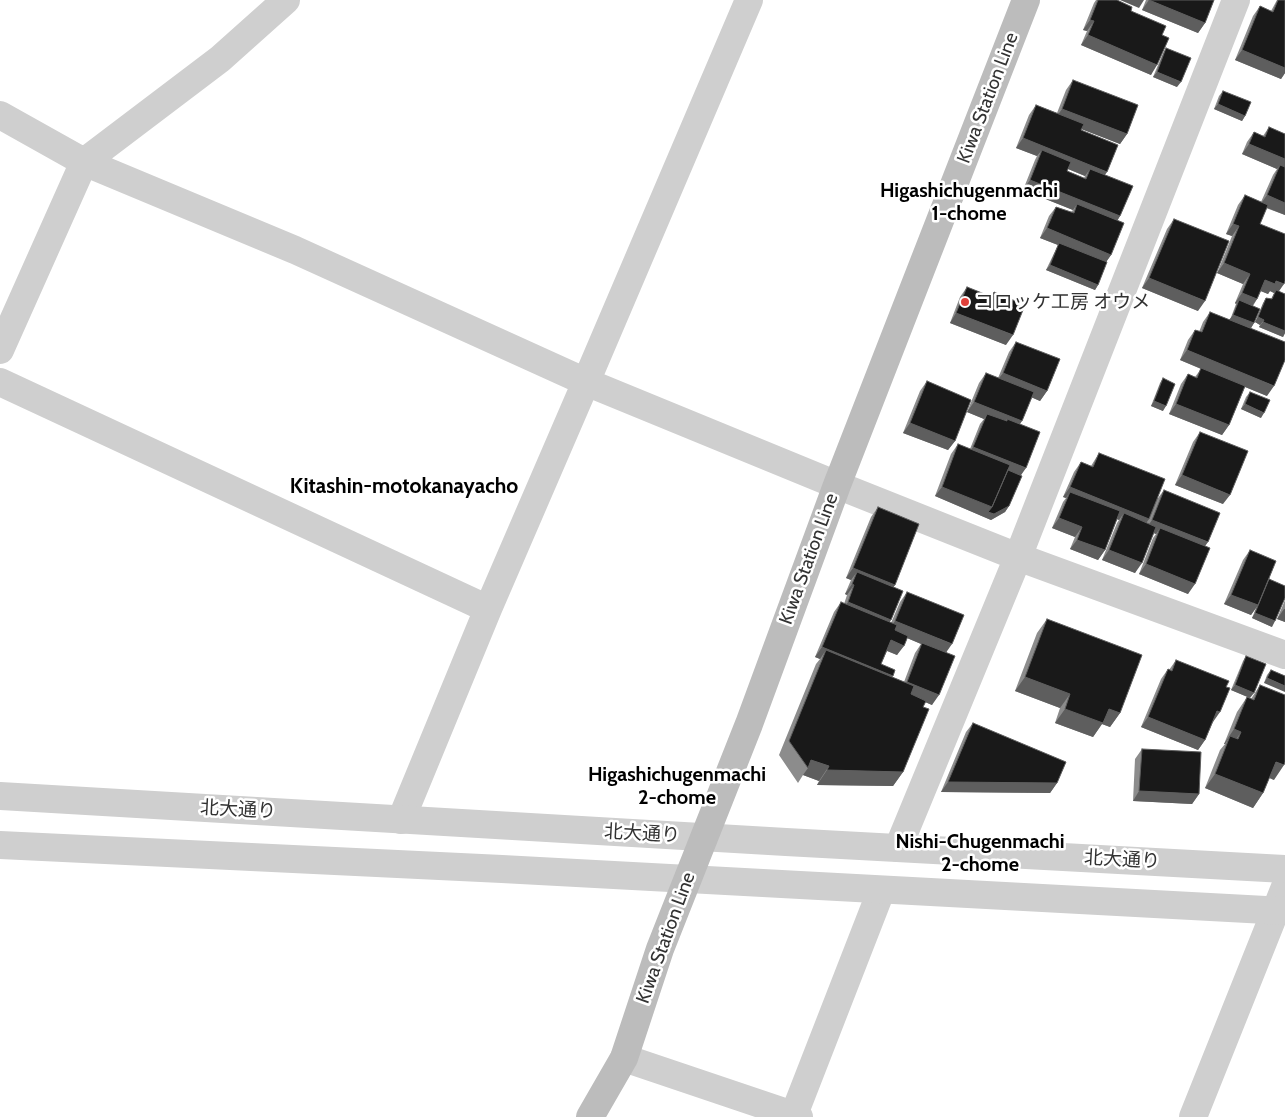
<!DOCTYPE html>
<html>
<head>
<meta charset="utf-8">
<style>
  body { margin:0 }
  canvas { display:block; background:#fff }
</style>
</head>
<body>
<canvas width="1285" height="1117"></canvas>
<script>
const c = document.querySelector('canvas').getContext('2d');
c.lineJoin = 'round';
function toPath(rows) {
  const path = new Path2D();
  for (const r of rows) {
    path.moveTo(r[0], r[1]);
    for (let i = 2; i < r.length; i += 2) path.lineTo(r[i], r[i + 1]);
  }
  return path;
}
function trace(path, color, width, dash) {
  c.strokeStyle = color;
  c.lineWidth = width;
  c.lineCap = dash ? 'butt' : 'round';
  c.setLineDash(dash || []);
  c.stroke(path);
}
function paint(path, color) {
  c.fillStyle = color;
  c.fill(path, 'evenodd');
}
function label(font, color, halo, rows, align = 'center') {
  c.font = font + ' Cabin,"Noto Sans JP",sans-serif';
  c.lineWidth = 5;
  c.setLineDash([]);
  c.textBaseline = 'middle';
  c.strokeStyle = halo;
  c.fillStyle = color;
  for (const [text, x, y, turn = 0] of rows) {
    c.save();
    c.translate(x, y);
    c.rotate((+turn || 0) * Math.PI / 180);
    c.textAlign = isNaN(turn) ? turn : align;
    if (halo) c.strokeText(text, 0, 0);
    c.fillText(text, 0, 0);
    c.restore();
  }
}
const minor = toPath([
  [0,115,84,162,295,250,586,382,837,485,1018,557,1285,655],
  [0,350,84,162,220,59,286,0],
  [0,382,488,609],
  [401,820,488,609,586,382,749,0],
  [898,848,1018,557,1236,0],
  [624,1058,799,1117],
  [793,1117,881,891],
  [1193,1117,1285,887]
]);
const tertiary = toPath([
  [0,796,786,842,1285,869],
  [0,845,502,869,1285,911]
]);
const secondary = toPath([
  [590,1117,624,1058,660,949,749,724,837,485,1026,0]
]);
const wall = toPath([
  [1096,0,1117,0,1162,35,1151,75,1081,45,1087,31,1083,30,1094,3],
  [1146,0,1214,0,1205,23,1198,33,1142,10],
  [1277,0,1285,0,1285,73,1281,79,1235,60,1253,16,1260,6,1271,11],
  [1166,48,1177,87,1153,77,1163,53],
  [1073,80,1127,134,1120,144,1082,129,1081,130,1105,175,1120,216,1117,221,1111,255,1106,262,1098,285,1095,290,1046,270,1058,245,1040,238,1049,216,1056,207,1071,212,1073,210,1023,190,1035,160,1037,156,1016,148,1029,115,1036,105,1057,113,1066,90],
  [1068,169,1085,176,1084,178,1067,171],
  [1223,91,1245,116,1242,121,1214,109,1219,96],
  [1269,127,1285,134,1285,215,1266,208,1260,224,1278,291,1285,294,1285,333,1283,337,1259,327,1260,325,1255,322,1263,303,1266,298,1271,299,1274,293,1270,291,1268,294,1261,291,1257,299,1253,306,1254,323,1251,328,1267,396,1245,387,1229,425,1222,435,1169,414,1181,384,1188,374,1195,377,1201,369,1180,360,1188,340,1195,330,1199,332,1203,322,1210,312,1230,320,1236,304,1235,303,1243,284,1217,273,1232,236,1226,234,1238,205,1245,195,1261,202,1273,175,1277,169,1242,154,1247,142,1254,132,1263,136],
  [1174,219,1198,311,1142,288,1167,229],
  [967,287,991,297,994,292,1006,345,950,323,960,297],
  [1016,342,1047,391,1040,401,1031,397,1020,424,1020,475,1009,506,1005,512,991,520,935,496,951,454,958,444,970,449,980,424,984,419,967,412,979,383,986,373,998,378,1009,352],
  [1163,378,1163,411,1151,406,1160,383],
  [927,381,955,441,948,450,903,433,920,391],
  [1250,392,1261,418,1241,409,1246,397],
  [1200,432,1223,504,1175,485,1193,442],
  [1099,453,1158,498,1164,490,1205,546,1188,594,1139,574,1153,538,1156,534,1154,533,1135,573,1102,560,1117,523,1119,520,1117,519,1105,550,1098,560,1070,549,1075,537,1052,528,1063,502,1066,498,1063,497,1074,472,1081,462,1091,466],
  [878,507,895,585,893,587,890,622,891,623,900,602,907,592,947,652,932,705,925,702,903,772,893,786,817,785,819,781,803,775,798,783,779,755,816,664,820,659,815,657,834,612,841,602,844,604,847,595,845,594,851,580,846,578,871,517],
  [907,638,921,644,915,653,904,682,892,677,881,664,887,651,897,655],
  [1250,550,1268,581,1272,627,1252,618,1256,608,1251,615,1224,604,1243,560],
  [1285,600,1285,622,1277,619],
  [1047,619,1120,713,1110,727,1102,724,1093,737,1055,723,1060,708,1015,691,1037,633],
  [1246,656,1250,698,1231,690,1243,661],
  [1176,660,1213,722,1205,740,1198,750,1141,727,1161,679,1168,669,1169,670],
  [1271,670,1285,676,1264,683,1267,675],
  [1260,685,1274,780,1269,778,1263,793,1253,808,1205,788,1220,750,1225,744,1224,744,1237,712,1247,697,1251,699],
  [973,723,1057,783,1050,793,941,792,966,732],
  [1142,749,1199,794,1192,804,1133,801,1135,759]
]);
const shadedWall = toPath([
  [1120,0,1144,0,1139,8],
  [1149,0,1205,23,1198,33,1142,10],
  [1090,20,1094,21,1087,31,1083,30],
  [1088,35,1157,65,1151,75,1081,45],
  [1242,50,1285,68,1285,73,1281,79,1235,60],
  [1157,72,1181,82,1177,87,1153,77],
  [1218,104,1245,116,1242,121,1214,109],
  [1062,109,1127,134,1120,144,1055,119],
  [1023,138,1107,172,1100,182,1090,169,1085,176,1039,157,1042,150,1037,156,1016,148],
  [1249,144,1285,159,1285,172,1280,165,1277,169,1242,154],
  [1030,180,1120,216,1114,226,1077,204,1073,210,1023,190],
  [1267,195,1285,203,1285,215,1260,205],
  [1233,224,1239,226,1232,236,1226,234],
  [1047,228,1111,255,1104,265,1059,243,1058,245,1040,238],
  [1224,263,1250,274,1243,284,1217,273],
  [1050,265,1098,285,1095,290,1046,270],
  [1149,278,1205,301,1198,311,1142,288],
  [1265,280,1276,281,1284,284,1277,294,1276,290,1274,293,1270,291,1268,294,1258,290],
  [1242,293,1257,299,1250,309,1239,300,1236,304,1235,303],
  [956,313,1013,335,1006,345,950,323],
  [1233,315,1254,323,1251,328,1229,320],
  [1258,317,1264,320,1260,325,1255,322],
  [1263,322,1285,331,1285,333,1283,337,1259,327],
  [1187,350,1274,386,1267,396,1180,360],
  [1003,373,1047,391,1040,401,996,382],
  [1154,401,1166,406,1163,411,1151,406],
  [974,402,1022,421,1015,431,1007,421,1007,419,1002,426,987,414,984,419,967,412],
  [1176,404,1229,425,1222,435,1169,414],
  [1245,404,1264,413,1261,418,1241,409],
  [910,423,955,441,948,450,903,433],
  [973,447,1026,468,1019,478,966,457],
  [1182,475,1230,495,1223,504,1175,485],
  [942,487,1009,506,1005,512,991,520,935,496],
  [1070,487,1149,519,1142,529,1124,513,1119,520,1067,498,1070,492,1066,498,1063,497],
  [1059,518,1082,527,1075,537,1052,528],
  [1152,520,1208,542,1201,552,1160,528,1156,534,1145,530],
  [1077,540,1105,550,1098,560,1070,549],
  [1109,550,1142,563,1135,573,1102,560],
  [1146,564,1195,584,1188,594,1139,574],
  [853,568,895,585,888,595,857,572,851,580,846,578],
  [852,584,854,585,847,595,845,594],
  [1231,595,1258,605,1251,615,1224,604],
  [848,602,891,620,884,630,841,612],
  [1284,609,1285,609,1285,622,1277,619],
  [1255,613,1275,621,1272,627,1252,618],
  [895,621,952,644,945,654,888,630],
  [891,640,904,646,897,655,885,650],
  [822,647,893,676,886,686,826,650,820,659,815,657],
  [1025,677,1070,694,1060,708,1015,691],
  [1267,678,1285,686,1285,692,1264,683],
  [907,682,939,695,932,705,900,691],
  [1235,685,1254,693,1250,698,1231,690],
  [1065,709,1109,709,1120,713,1110,727,1102,724,1093,737,1055,723],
  [1217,711,1220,712,1213,722,1210,721],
  [1148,717,1205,740,1198,750,1141,727],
  [1234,729,1241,732,1231,747,1230,736,1225,744,1224,744],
  [811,760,829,766,819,781,803,775,808,768],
  [1276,762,1284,765,1274,780,1266,776],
  [827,770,903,772,893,786,817,785],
  [1215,774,1263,793,1253,808,1205,788],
  [948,782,1057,783,1050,793,941,792],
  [1139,791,1199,794,1192,804,1133,801]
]);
const building = toPath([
  [1098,0,1117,0,1132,7,1131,11,1166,26,1162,35,1169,38,1157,65,1088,35,1094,21,1090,20,1098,0],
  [1149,0,1214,0,1205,23,1149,0],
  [1278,0,1285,0,1285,68,1242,50,1260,6,1273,12,1278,0],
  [1166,48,1191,58,1181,82,1157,72,1166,48],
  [1073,80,1138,105,1127,134,1062,109,1073,80],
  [1223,91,1251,102,1245,116,1218,104,1223,91],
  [1036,105,1084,124,1081,130,1118,145,1107,172,1023,138,1036,105],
  [1269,127,1285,134,1285,159,1249,144,1254,132,1265,137,1269,127],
  [1042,150,1071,162,1067,171,1086,179,1090,169,1133,186,1120,216,1030,180,1042,150],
  [1280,165,1285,167,1285,203,1267,195,1280,165],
  [1245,195,1268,205,1260,224,1285,234,1285,281,1284,284,1276,281,1275,284,1265,280,1257,299,1242,293,1250,274,1224,263,1239,226,1233,224,1245,195],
  [1077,204,1124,223,1111,255,1047,228,1056,207,1074,213,1077,204],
  [1174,219,1229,241,1205,301,1149,278,1174,219],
  [1059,243,1107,262,1098,285,1050,265,1059,243],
  [967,287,992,297,994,292,1025,305,1013,335,956,313,967,287],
  [1276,290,1285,294,1285,331,1263,322,1264,320,1258,317,1266,298,1272,299,1276,290],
  [1239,300,1260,309,1254,323,1233,315,1239,300],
  [1210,312,1285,342,1285,360,1274,386,1187,350,1195,330,1202,332,1210,312],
  [1016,342,1060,359,1047,391,1003,373,1016,342],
  [1201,368,1245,386,1229,425,1176,404,1188,374,1197,378,1201,368],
  [986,373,1034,392,1022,421,974,402,986,373],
  [1163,378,1175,384,1166,406,1154,401,1163,378],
  [927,381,971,400,955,441,910,423,927,381],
  [1250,392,1270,400,1264,413,1245,404,1250,392],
  [987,414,1007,421,1007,419,1040,432,1026,468,973,447,987,414],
  [1200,432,1248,451,1230,495,1182,475,1200,432],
  [958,444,1010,465,992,507,942,487,958,444],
  [1099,453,1165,479,1149,519,1070,487,1081,462,1093,467,1099,453],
  [1008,470,1022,476,1009,506,994,514,988,512,992,507,1008,470],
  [1164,490,1220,513,1208,542,1152,520,1164,490],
  [1070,492,1120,511,1105,550,1077,540,1082,527,1059,518,1070,492],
  [878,507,919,524,895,585,853,568,878,507],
  [1124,513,1156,527,1142,563,1109,550,1124,513],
  [1160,528,1210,548,1195,584,1146,564,1160,528],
  [1250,550,1276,561,1258,605,1231,595,1250,550],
  [857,572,903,591,891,620,848,602,854,585,852,584,857,572],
  [1269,579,1285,586,1285,598,1275,621,1255,613,1269,579],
  [907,592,964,615,952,644,895,621,907,592],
  [841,602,897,625,895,630,908,636,904,646,891,640,881,664,895,670,893,676,822,647,841,602],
  [1047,619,1142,655,1120,713,1109,709,1103,723,1065,709,1070,694,1025,677,1047,619],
  [922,643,955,656,939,695,907,682,922,643],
  [826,650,914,686,911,694,926,701,923,707,929,709,903,772,827,770,829,766,811,760,808,768,789,741,826,650],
  [1246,656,1266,664,1254,693,1235,685,1246,656],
  [1176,660,1229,681,1226,687,1230,688,1220,712,1217,711,1205,740,1148,717,1168,669,1172,671,1176,660],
  [1271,670,1285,676,1285,686,1267,678,1271,670],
  [1260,685,1285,695,1285,762,1284,765,1276,762,1263,793,1215,774,1230,736,1238,739,1241,732,1234,729,1247,697,1254,700,1260,685],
  [973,723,1066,762,1057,783,948,782,973,723],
  [1142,749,1201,752,1199,794,1139,791,1142,749]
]);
const markers = [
  [965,302,5,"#e1413b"]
];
const streetNames = [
  ["Kiwa Station Line",988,98,-69],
  ["Kiwa Station Line",809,559,-70],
  ["北大通り",238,810,3],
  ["北大通り",642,834,3],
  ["北大通り",1122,860,3],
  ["Kiwa Station Line",666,938,-70]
];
const poiNames = [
  ["コロッケ工房 オウメ",975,302]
];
const neighbourhoodNames = [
  ["Higashichugenmachi",969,191],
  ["1-chome",969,214],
  ["Higashichugenmachi",677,775],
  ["2-chome",677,798],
  ["Nishi-Chugenmachi",980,842],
  ["2-chome",980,865]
];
const quarterNames = [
  ["Kitashin-motokanayacho",404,487]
];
trace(minor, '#cfcfcf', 28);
trace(tertiary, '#cfcfcf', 28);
trace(secondary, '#bcbcbc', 28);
paint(wall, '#8c8c8c');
paint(shadedWall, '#5e5e5e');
paint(building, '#191919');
trace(building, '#5e5e5e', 1);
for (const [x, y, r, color] of markers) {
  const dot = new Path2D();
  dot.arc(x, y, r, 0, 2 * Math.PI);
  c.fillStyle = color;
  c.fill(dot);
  trace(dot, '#fff', 2);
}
label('19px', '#323232', '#fff', streetNames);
label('19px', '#323232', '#fff', poiNames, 'left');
label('bold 20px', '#000', '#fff', neighbourhoodNames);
label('bold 21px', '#000', '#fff', quarterNames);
</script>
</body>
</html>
